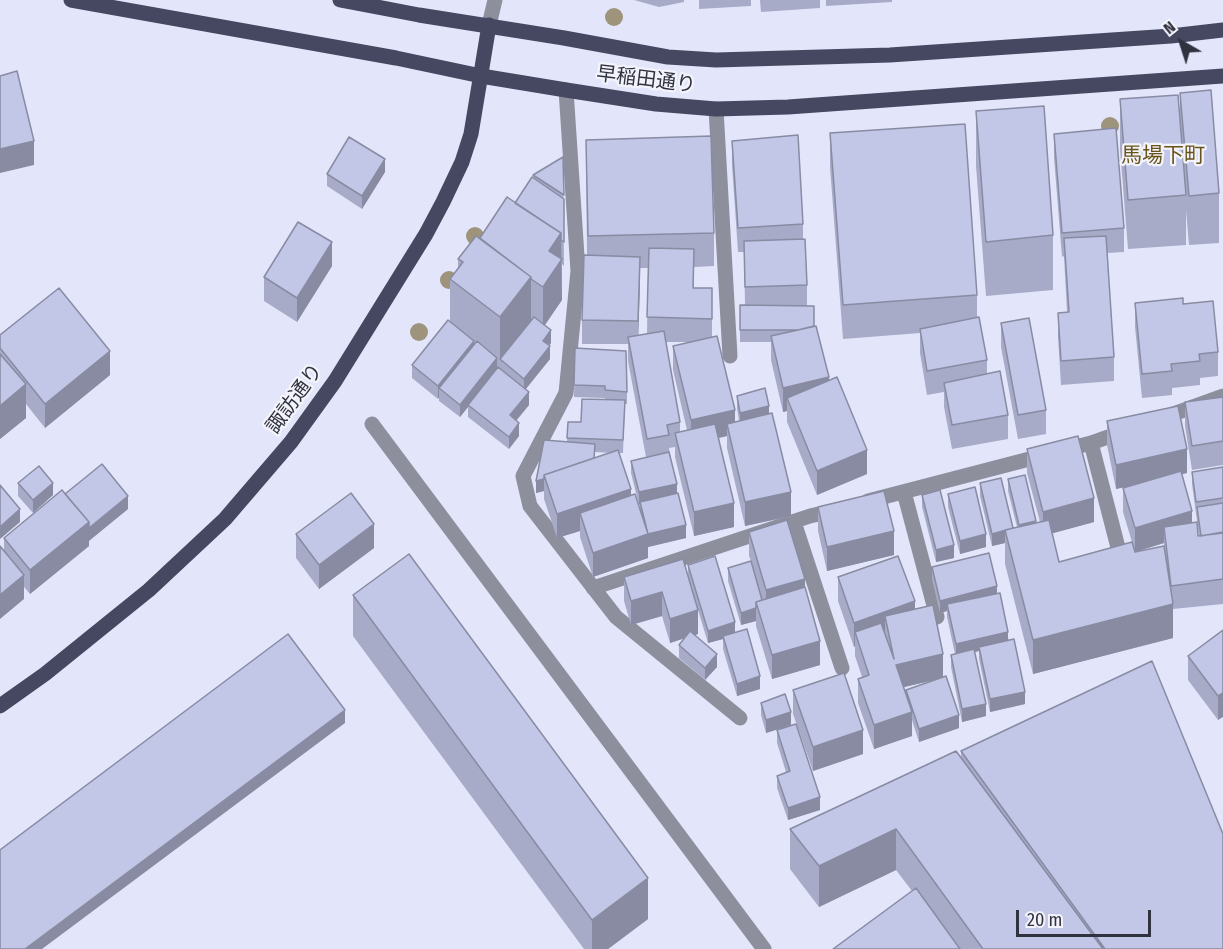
<!DOCTYPE html>
<html>
<head>
<meta charset="utf-8">
<style>
  body { margin:0 }
  #map { position:relative; width:1223px; height:949px; overflow:hidden; background:#e3e6fb; font-family:"Fira Sans Condensed",sans-serif }
  canvas { display:block }
  .north { position:absolute; left:1151px; top:12px; width:60px; height:60px; -webkit-text-stroke:4px #f3f4fb; paint-order:stroke; rotate:321deg; font-size:16px; font-weight:700; line-height:24px; text-align:center; color:#30323f }
  .north::after { content:''; display:block; margin:auto; width:21px; height:27px; background:#30323f; clip-path:polygon(50% 0,100% 100%,50% 72%,0 100%) }
  .scale { position:absolute; left:1016px; top:910px; width:135px; height:27px; box-sizing:border-box; border:3px solid #30323f; border-top:0; padding-left:8px; font-size:18px; line-height:21px; white-space:nowrap; color:#30323f; -webkit-text-stroke:4px #f3f4fb; paint-order:stroke }
</style>
</head>
<body>
<div id="map">
<canvas width="1223" height="949"></canvas>
<div class="north">N</div>
<div class="scale">20 m</div>
</div>
<script>
const c = document.querySelector('canvas').getContext('2d');
c.lineJoin = 'round';
function toPath(rows) {
  const path = new Path2D();
  for (const r of rows) {
    path.moveTo(r[0], r[1]);
    for (let i = 2; i < r.length; i += 2) path.lineTo(r[i], r[i + 1]);
  }
  return path;
}
function trace(path, color, width, dash) {
  c.strokeStyle = color;
  c.lineWidth = width;
  c.lineCap = dash ? 'butt' : 'round';
  c.setLineDash(dash || []);
  c.stroke(path);
}
function paint(path, color) {
  c.fillStyle = color;
  c.fill(path, 'evenodd');
}
function label(font, color, halo, rows, align = 'center') {
  c.font = font + ' "Fira Sans Condensed","Noto Sans JP",sans-serif';
  c.lineWidth = 4.5;
  c.setLineDash([]);
  c.textBaseline = 'middle';
  c.strokeStyle = halo;
  c.fillStyle = color;
  for (const [text, x, y, turn = 0] of rows) {
    c.save();
    c.translate(x, y);
    c.rotate((+turn || 0) * Math.PI / 180);
    c.textAlign = isNaN(turn) ? turn : align;
    if (halo) c.strokeText(text, 0, 0);
    c.fillText(text, 0, 0);
    c.restore();
  }
}
const minor = toPath([
  [489,25,495,0],
  [566,90,578,271,566,393,523,476,530,506,616,617,740,718],
  [716,109,730,356],
  [1162,418,1223,396],
  [372,424,764,949],
  [1091,443,1122,563],
  [904,492,937,617],
  [868,501,1091,443,1125,431],
  [794,522,842,668],
  [593,588,810,516,836,510]
]);
const major = toPath([
  [71,0,396,58,481,76,566,90,656,104,716,109,788,107,1223,76],
  [340,0,419,15,564,38,668,57,716,60,890,55,1171,36,1223,30],
  [0,706,45,674,149,590,225,519,291,442,335,381,426,234,443,202,462,162,471,134,489,25]
]);
const trees = [
  [614,17],
  [1110,126],
  [475,236],
  [449,280],
  [419,332]
];
const wall = toPath([
  [634,0,684,0,684,2,659,7],
  [699,0,751,0,751,6,699,9],
  [760,0,820,0,820,8,761,12],
  [826,0,892,0,892,2,826,6],
  [1180,93,1219,193,1219,243,1189,245,1186,210,1186,245,1128,249,1120,149,1120,99,1180,126],
  [976,111,1053,235,1053,290,986,296,976,166],
  [830,133,977,295,977,317,987,360,987,374,1008,415,1008,439,952,449,944,407,944,392,927,395,920,353,920,333,843,339,830,167],
  [1054,134,1124,228,1124,252,1107,253,1114,357,1114,381,1061,385,1058,337,1058,313,1067,312,1064,256,1062,257,1054,158],
  [586,140,714,233,714,266,694,267,694,288,712,288,712,337,735,422,739,421,737,408,737,396,769,414,791,516,745,526,727,448,727,436,719,438,734,527,694,536,675,457,675,447,669,448,677,493,686,538,648,547,648,558,593,577,580,537,580,531,557,538,544,499,544,491,536,493,536,481,567,442,568,422,581,422,605,399,605,398,574,397,575,348,627,392,627,404,625,404,623,453,619,453,631,495,640,509,640,504,639,505,631,473,631,461,646,457,628,361,628,344,582,344,582,320,587,255],
  [640,268,648,268,647,334,638,335],
  [666,342,691,342,673,346,673,370,687,430,680,432,680,422],
  [595,452,611,453,594,458],
  [732,141,803,224,803,239,807,285,807,306,814,326,829,381,867,474,817,495,787,422,787,411,783,412,771,360,771,342,740,342,740,305,745,305,744,252,738,252,732,165],
  [563,157,564,266,562,264,562,300,544,325,551,343,549,346,550,359,526,389,529,405,516,421,519,436,509,449,468,417,468,407,460,417,439,401,439,397,438,399,412,378,412,365,450,322,450,279,458,268,458,259,515,203,533,177,533,175],
  [385,172,362,209,327,186,327,174],
  [332,266,297,322,264,301,264,277],
  [1135,303,1183,304,1218,352,1218,376,1200,378,1200,385,1172,388,1172,395,1142,398,1135,327],
  [1001,323,1046,410,1046,434,1018,439,1001,347],
  [0,335,110,375,45,428,26,404,26,418,0,439],
  [1223,397,1223,465,1192,470,1185,426,1185,402],
  [1107,421,1187,473,1182,474,1192,523,1198,536,1199,536,1192,484,1192,472,1223,467,1223,604,1173,609,1173,638,1033,674,1005,564,1005,543,992,546,980,496,980,483,1013,528,1017,527,1008,491,1008,479,1036,523,1040,522,1027,473,1027,449,1094,522,1052,533,1059,562,1132,542,1123,512,1123,488,1124,487,1116,489,1107,445],
  [1164,543,1164,546,1135,552],
  [18,483,53,495,33,513,18,496],
  [948,494,986,547,960,554,948,507],
  [922,495,954,558,936,562,922,507],
  [818,507,894,555,827,571,818,531],
  [128,509,89,540,89,546,30,594,24,587,24,599,4,551,4,538],
  [749,532,805,587,820,665,772,679,756,626,756,621,741,625,728,581,728,568,751,561,749,556],
  [296,534,374,548,319,589,296,558],
  [683,559,698,634,695,635,717,667,705,680,679,658,679,645,684,638,670,643,662,616,631,625,624,601,624,577],
  [688,565,735,633,760,689,737,696,723,649,723,639,708,643,688,577],
  [932,567,997,594,1025,704,990,712,979,659,979,651,975,652,986,716,962,722,951,667,951,655,955,654,947,617,947,611,940,613,932,579],
  [838,577,915,610,943,677,959,728,919,742,912,720,912,736,874,749,858,703,858,679,862,677,855,656,855,646,854,647,838,601],
  [935,680,906,690,906,694,903,687],
  [353,595,648,919,608,949,584,949,353,636],
  [1223,630,1218,720,1188,680,1188,656],
  [793,690,863,754,813,771,793,714],
  [761,703,791,725,766,733,761,715],
  [777,730,820,810,788,820,777,788,777,776,786,772,777,743],
  [961,751,1223,949,833,949,912,891,896,870,819,907,790,869,790,829,961,758]
]);
const shadedWall = toPath([
  [34,141,34,165,0,173,0,149],
  [385,159,385,172,362,209,362,196],
  [561,233,562,300,543,328,543,287,549,251],
  [332,242,332,266,297,322,297,298],
  [640,257,640,281,638,345,638,321],
  [531,277,531,326,500,360,500,317],
  [551,330,551,343,543,353,543,341],
  [474,341,474,354,439,388,439,397,438,399,438,386],
  [550,346,550,359,524,391,524,379],
  [110,351,110,375,45,428,45,404],
  [497,358,497,371,468,405,468,407,460,417,460,405],
  [829,377,829,401,787,398,787,411,783,412,783,388],
  [26,384,26,418,0,439,0,406],
  [529,392,529,405,510,428,510,415],
  [769,406,769,419,740,425,740,413],
  [735,410,735,434,727,424,727,436,691,444,691,420],
  [519,423,519,436,509,449,509,437],
  [1187,449,1187,473,1116,489,1116,465],
  [867,450,867,474,817,495,817,471],
  [544,479,544,491,536,493,536,481],
  [53,483,53,495,33,513,33,500],
  [677,484,677,496,640,502,640,504,639,505,639,492],
  [631,489,631,513,580,513,580,531,557,538,557,514],
  [791,492,791,516,745,526,745,502],
  [128,496,128,509,89,541,89,528],
  [1094,498,1094,522,1043,536,1043,512],
  [734,503,734,527,694,536,694,512],
  [20,509,20,522,0,539,0,527],
  [1192,511,1192,535,1164,527,1164,543,1135,552,1135,528],
  [1036,521,1036,534,1019,538,1019,525],
  [89,522,89,546,30,594,30,570],
  [374,524,374,548,319,589,319,565],
  [686,525,686,538,648,547,648,558,593,577,593,553,648,534],
  [1013,528,1005,530,1005,543,992,546,992,534],
  [894,531,894,555,827,571,827,547],
  [986,534,986,547,960,554,960,541],
  [954,545,954,558,936,562,936,550],
  [24,575,24,599,0,619,0,595],
  [805,579,805,603,766,614,766,590],
  [997,586,997,598,947,604,947,611,940,613,940,601],
  [662,592,662,616,631,625,631,601],
  [915,601,915,625,885,616,885,636,855,632,855,646,854,647,854,623],
  [1173,604,1173,638,1033,674,1033,640],
  [756,608,756,621,741,625,741,613],
  [698,610,698,634,670,643,670,619],
  [735,622,735,635,723,636,723,639,708,643,708,631],
  [1008,632,1008,645,979,647,979,651,956,656,956,644],
  [820,641,820,665,772,679,772,655],
  [717,654,717,667,705,680,705,668],
  [943,654,943,678,896,689,896,665],
  [760,676,760,689,737,696,737,684],
  [1025,692,1025,704,990,712,990,699],
  [1223,693,1223,717,1218,720,1218,696],
  [986,704,986,716,962,722,962,709],
  [345,710,345,723,42,949,25,949],
  [791,712,791,725,766,733,766,720],
  [912,712,912,736,874,749,874,725],
  [959,715,959,728,919,742,919,729],
  [863,730,863,754,813,771,813,747],
  [820,797,820,810,788,820,788,808],
  [896,829,896,870,819,907,819,866],
  [648,878,648,919,608,949,592,949,592,920]
]);
const building = toPath([
  [17,71,34,141,0,149,0,76,17,71],
  [1211,90,1219,193,1189,196,1180,93,1211,90],
  [1178,95,1186,195,1128,200,1120,99,1178,95],
  [1044,106,1053,235,986,242,976,111,1044,106],
  [965,124,977,295,843,305,830,133,965,124],
  [1116,128,1124,228,1062,233,1054,134,1116,128],
  [798,135,803,224,738,228,732,141,798,135],
  [711,136,714,233,588,236,586,140,711,136],
  [349,137,385,159,362,196,327,174,349,137],
  [563,157,564,195,533,175,563,157],
  [532,177,564,199,564,242,561,240,561,233,515,203,532,177],
  [507,197,561,233,549,251,562,259,543,287,531,279,531,277,480,238,507,197],
  [298,222,332,242,297,298,264,277,298,222],
  [476,236,531,277,500,317,450,279,463,262,458,259,476,236],
  [1106,236,1114,357,1061,361,1058,313,1069,312,1064,238,1106,236],
  [805,239,807,285,745,287,744,241,805,239],
  [649,248,694,249,693,288,712,288,712,319,647,317,649,248],
  [584,255,640,257,638,321,582,320,584,255],
  [59,288,110,351,45,404,0,348,0,335,59,288],
  [1183,298,1183,304,1213,301,1218,352,1199,354,1200,361,1171,364,1172,371,1142,374,1135,303,1183,298],
  [740,305,814,306,814,326,798,330,740,330,740,305],
  [534,317,551,330,543,341,550,346,524,379,500,359,534,317],
  [979,317,987,360,927,371,920,329,979,317],
  [1029,318,1046,410,1018,415,1001,323,1029,318],
  [448,320,474,341,438,386,412,365,448,320],
  [816,326,829,377,783,388,771,336,816,326],
  [664,331,680,422,667,425,669,435,647,439,628,337,664,331],
  [717,336,735,410,691,420,673,346,717,336],
  [477,341,497,358,460,405,439,388,477,341],
  [575,348,626,351,627,392,605,390,605,386,574,385,575,348],
  [0,354,26,384,0,406,0,354],
  [498,367,529,392,510,415,519,423,509,437,468,405,498,367],
  [1000,371,1008,415,952,425,944,383,1000,371],
  [837,377,867,450,817,471,787,398,837,377],
  [765,388,769,406,740,413,737,396,765,388],
  [1223,397,1223,441,1192,446,1185,402,1223,397],
  [582,399,625,400,623,440,567,438,568,422,581,422,582,399],
  [1178,406,1187,449,1116,465,1107,421,1178,406],
  [772,413,791,492,745,502,727,424,772,413],
  [715,424,734,503,694,512,675,433,715,424],
  [1078,436,1094,498,1043,512,1027,449,1078,436],
  [544,440,595,444,594,458,544,475,544,479,536,481,544,440],
  [618,450,631,489,557,514,544,475,618,450],
  [669,452,677,484,639,492,631,461,669,452],
  [102,464,128,496,89,528,89,522,65,494,102,464],
  [39,466,53,483,33,500,18,483,39,466],
  [1223,467,1223,498,1196,502,1192,472,1223,467],
  [1181,471,1192,511,1135,528,1123,488,1181,471],
  [1025,475,1036,521,1019,525,1008,479,1025,475],
  [1001,478,1013,528,992,534,980,483,1001,478],
  [0,485,20,509,0,527,0,485],
  [975,487,986,534,960,541,948,494,975,487],
  [62,490,89,522,30,570,4,538,62,490],
  [940,490,954,545,936,550,922,495,940,490],
  [884,491,894,531,827,547,818,507,884,491],
  [351,493,374,524,319,565,296,534,351,493],
  [678,493,686,525,648,534,640,502,678,493],
  [635,494,648,534,593,553,580,513,635,494],
  [1223,503,1223,532,1201,536,1197,507,1223,503],
  [787,520,805,579,766,590,749,532,787,520],
  [1049,520,1059,562,1132,542,1135,552,1164,546,1173,604,1033,640,1005,530,1049,520],
  [1197,522,1198,536,1223,533,1223,579,1171,586,1164,527,1197,522],
  [0,546,24,575,0,595,0,546],
  [989,553,997,586,940,601,932,567,989,553],
  [409,554,648,878,592,920,353,595,409,554],
  [715,556,735,622,708,631,688,565,715,556],
  [898,556,915,601,854,623,838,577,898,556],
  [683,559,698,610,670,619,662,592,631,601,624,577,683,559],
  [751,561,762,600,756,602,756,608,741,613,728,568,751,561],
  [805,587,820,641,772,655,756,602,805,587],
  [1000,593,1008,632,956,644,947,604,1000,593],
  [933,605,943,654,896,665,912,712,874,725,858,679,869,675,855,632,881,623,894,659,885,616,933,605],
  [747,629,760,676,737,684,723,636,747,629],
  [1223,630,1223,693,1218,696,1188,656,1223,630],
  [690,631,717,654,705,668,679,645,690,631],
  [288,634,345,710,25,949,0,949,0,850,288,634],
  [1014,639,1025,692,990,699,979,647,1014,639],
  [974,649,986,704,962,709,951,655,974,649],
  [1152,661,1223,834,1223,949,1105,949,961,751,1152,661],
  [844,673,863,730,813,747,793,690,844,673],
  [946,676,959,715,919,729,906,690,946,676],
  [785,694,791,712,766,720,761,703,785,694],
  [796,724,820,797,788,808,777,776,790,771,777,730,796,724],
  [956,751,1103,949,983,949,896,829,819,866,790,829,956,751],
  [916,888,960,949,833,949,916,888]
]);
const streetNames = [
  ["早稲田通り",646,80,7],
  ["諏訪通り",295,399,-54]
];
const neighbourhoodNames = [
  ["馬場下町",1163,156]
];
trace(minor, '#8d8f9d', 15);
trace(major, '#454860', 15);
c.fillStyle = '#9e947c';
for (const [x, y] of trees) {
  c.beginPath();
  c.arc(x, y, 9, 0, 2 * Math.PI);
  c.fill();
}
paint(wall, '#a7abc8');
paint(shadedWall, '#888ba2');
paint(building, '#c2c7e8');
trace(building, '#888ba2', 1.5);
label('20px', '#30323f', '#f3f4fb', streetNames);
label('21px', '#685419', '#f3f4fb', neighbourhoodNames);
</script>
</body>
</html>
